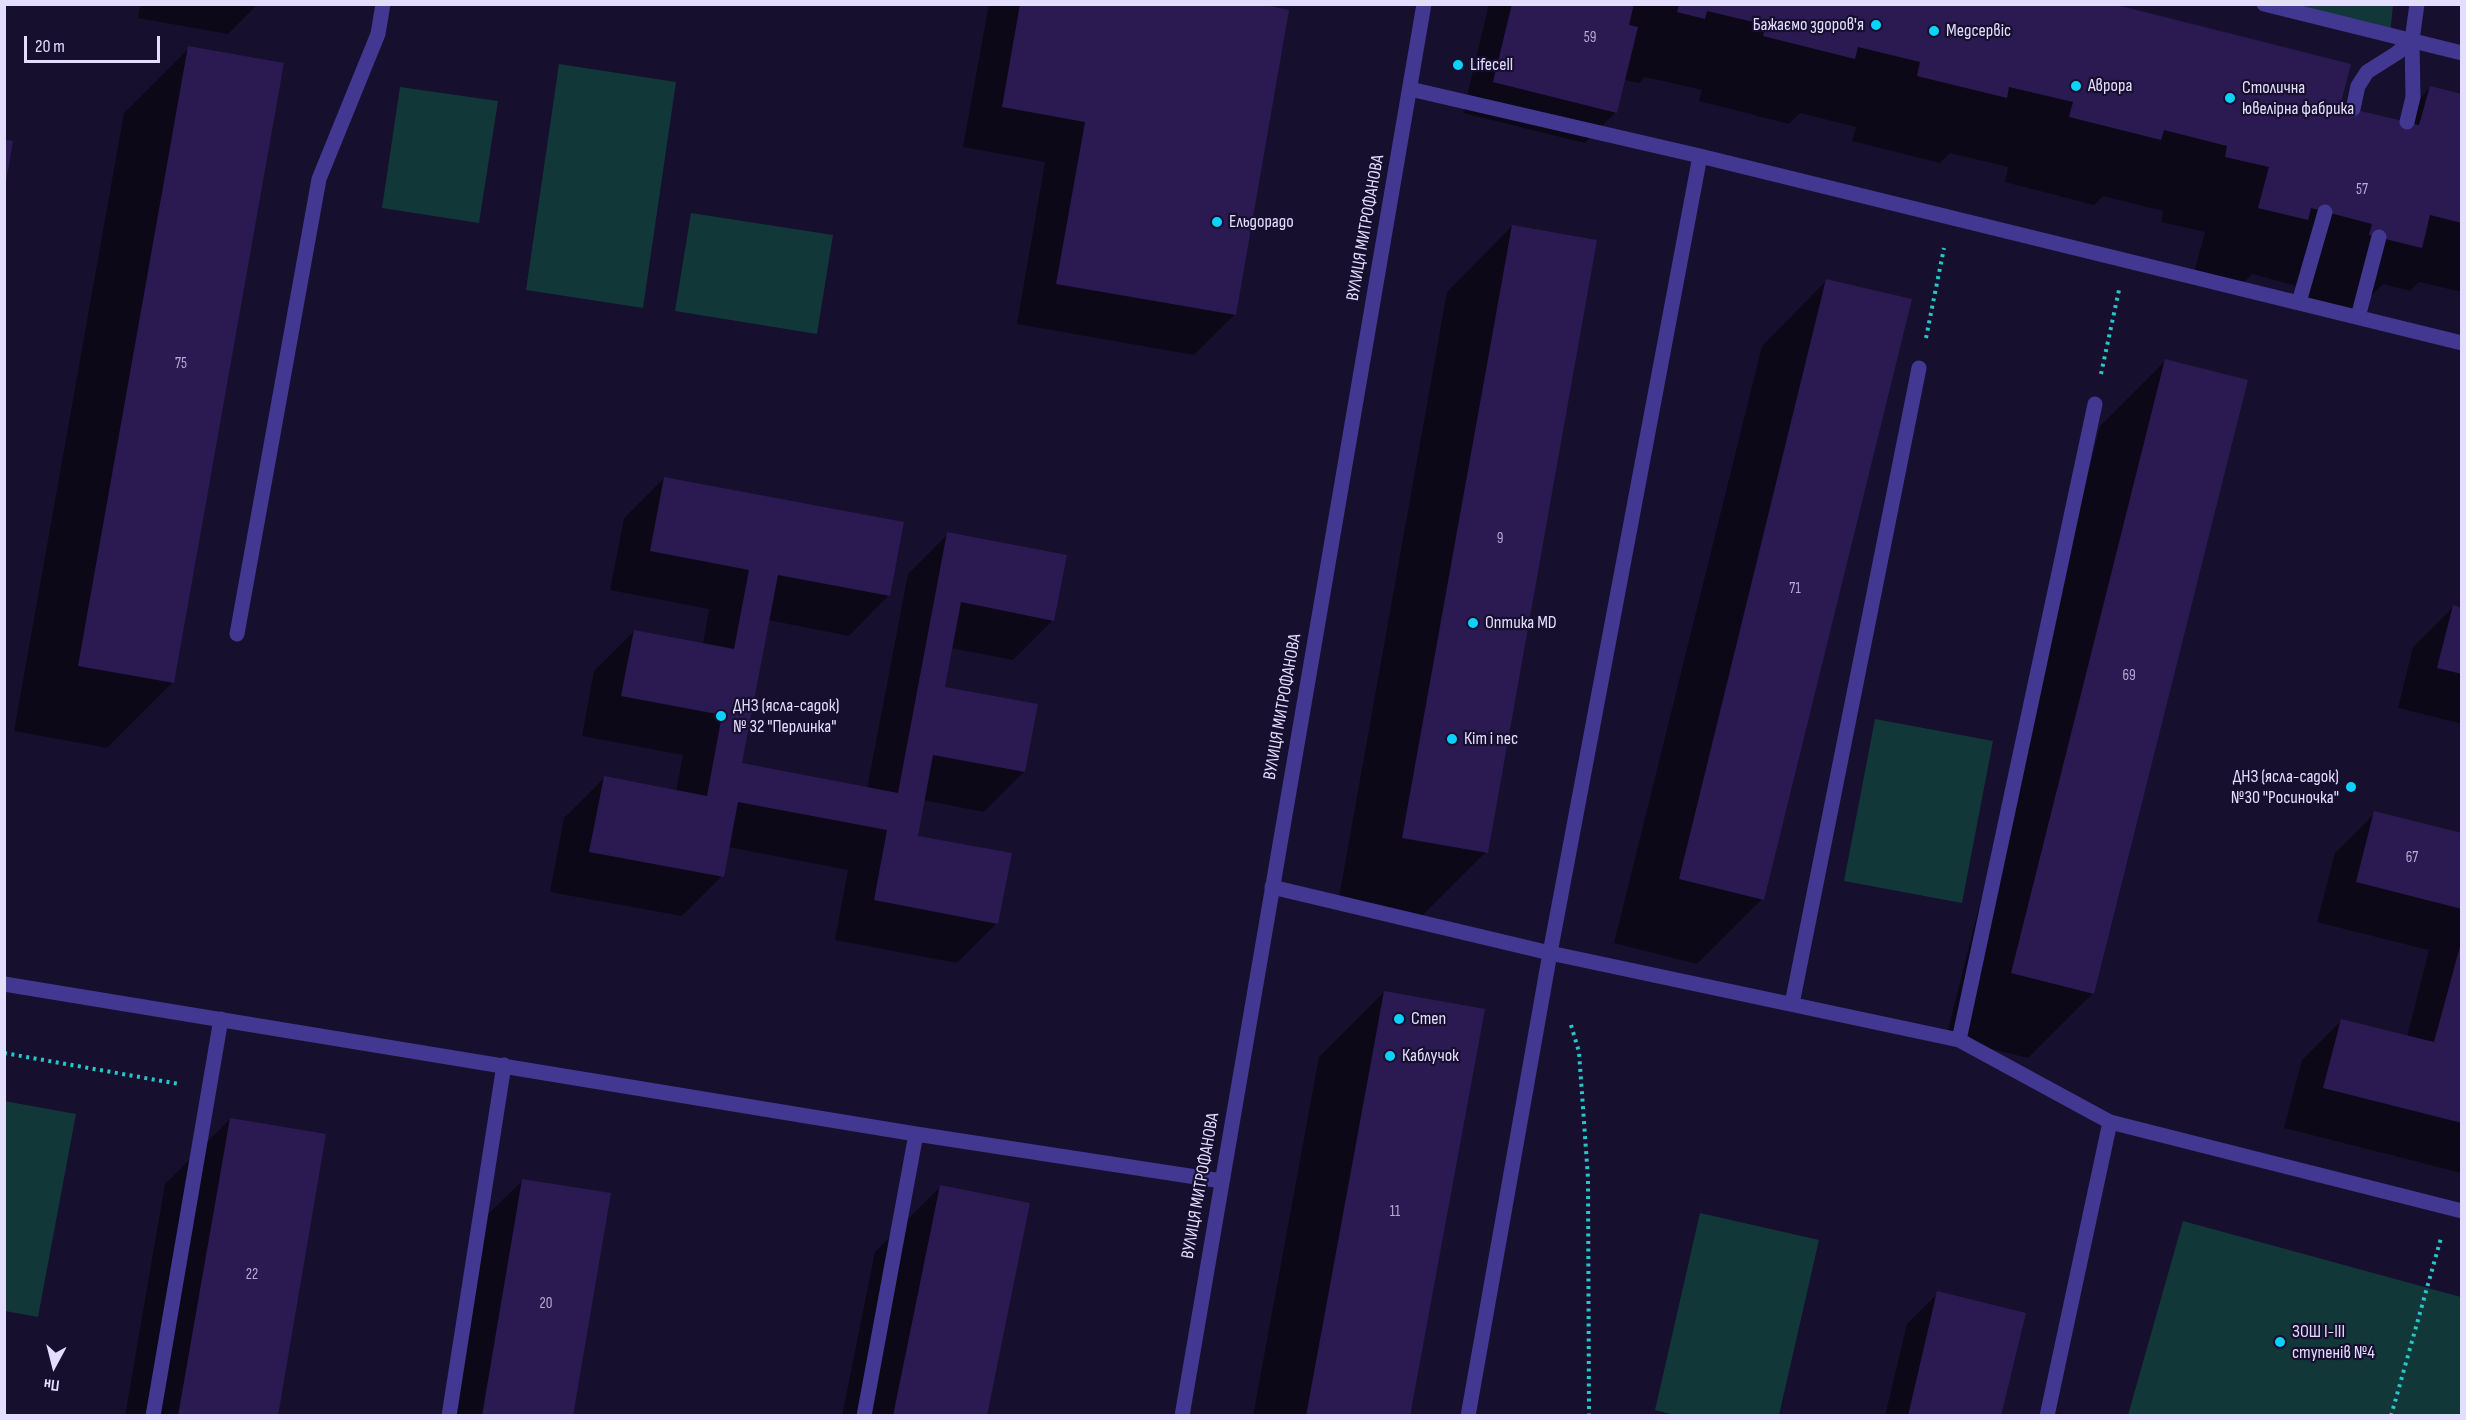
<!DOCTYPE html>
<html>
<head>
<meta charset="utf-8">
<style>
  body { margin:0 }
  #map { position:relative; width:2466px; height:1420px; overflow:hidden; background:#170f2e; font-family:"Sofia Sans Condensed",sans-serif }
  canvas { display:block }
  .frame { position:absolute; inset:0; border:6px solid #e3ddff; pointer-events:none }
  .north { position:absolute; left:24px; top:1336px; width:60px; height:60px; -webkit-text-stroke:4px #170f2e; paint-order:stroke; rotate:187deg; font-size:16px; font-weight:700; line-height:24px; text-align:center; color:#e3ddff }
  .north::after { content:''; display:block; margin:auto; width:21px; height:27px; background:#e3ddff; clip-path:polygon(50% 0,100% 100%,50% 72%,0 100%) }
  .scale { position:absolute; left:24px; top:36px; width:136px; height:27px; box-sizing:border-box; border:3px solid #e3ddff; border-top:0; padding-left:8px; font-size:18px; line-height:21px; white-space:nowrap; color:#e3ddff; -webkit-text-stroke:4px #170f2e; paint-order:stroke }
</style>
</head>
<body>
<div id="map">
<canvas width="2466" height="1420"></canvas>
<div class="frame"></div>
<div class="north">Пн</div>
<div class="scale">20 m</div>
</div>
<script>
const c = document.querySelector('canvas').getContext('2d');
c.lineJoin = 'round';
function paint(path, color) {
  c.fillStyle = color;
  c.fill(path, 'evenodd');
}
function toPath(rows) {
  const path = new Path2D();
  for (const r of rows) {
    path.moveTo(r[0], r[1]);
    for (let i = 2; i < r.length; i += 2) path.lineTo(r[i], r[i + 1]);
  }
  return path;
}
function trace(path, color, width, dash) {
  c.strokeStyle = color;
  c.lineWidth = width;
  c.lineCap = dash ? 'butt' : 'round';
  c.setLineDash(dash || []);
  c.stroke(path);
}
function label(font, color, halo, rows, align = 'center') {
  c.font = font + ' "Sofia Sans Condensed",sans-serif';
  c.lineWidth = 4.5;
  c.setLineDash([]);
  c.textBaseline = 'middle';
  c.strokeStyle = halo;
  c.fillStyle = color;
  for (const [text, x, y, turn = 0] of rows) {
    c.save();
    c.translate(x, y);
    c.rotate((+turn || 0) * Math.PI / 180);
    c.textAlign = isNaN(turn) ? turn : align;
    if (halo) c.strokeText(text, 0, 0);
    c.fillText(text, 0, 0);
    c.restore();
  }
}
const green = toPath([
  [2264,5,2393,5,2390,35],
  [559,64,676,82,643,308,526,290],
  [400,87,498,101,479,223,382,208],
  [691,213,833,235,817,334,675,311],
  [1875,719,1993,741,1962,903,1844,881],
  [4,1101,76,1114,38,1317,5,1311],
  [1700,1213,1819,1240,1779,1415,1678,1416,1655,1410],
  [2183,1221,2461,1297,2461,1415,2128,1415]
]);
const shadow = toPath([
  [140,4,258,4,228,34,138,18],
  [989,4,1251,4,1288,11,1234,315,1194,355,1017,324,1045,162,963,147],
  [1489,4,2106,4,2338,107,2398,122,2430,88,2462,96,2462,292,2419,282,2410,291,2383,284,2355,312,2305,300,2308,289,2252,274,2241,285,2194,273,2205,232,2161,222,2163,211,2103,196,2094,205,2005,182,2008,167,1950,153,1940,163,1852,141,1856,127,1800,113,1789,124,1699,101,1702,90,1645,77,1639,83,1624,80,1616,112,1585,143,1463,113],
  [189,48,173,682,107,748,14,731,124,113],
  [1512,226,1486,852,1421,917,1338,903,1447,292],
  [1827,280,1762,899,1697,964,1614,943,1762,346],
  [2165,361,2093,993,2028,1058,1946,1038,2100,426],
  [664,478,889,595,849,636,768,620,740,765,867,789,908,574,948,534,1053,620,1013,660,951,648,943,688,1024,772,984,812,923,800,916,837,997,923,957,963,835,940,848,870,728,847,722,876,682,916,550,892,564,818,604,778,676,792,683,755,582,736,594,671,634,631,703,644,709,609,610,590,624,518],
  [2453,607,2462,609,2462,724,2398,708,2413,647],
  [2375,813,2459,834,2462,824,2462,1173,2284,1128,2302,1060,2342,1020,2407,1037,2429,950,2317,922,2335,853],
  [1384,992,1408,1416,1253,1416,1319,1057],
  [230,1119,276,1416,125,1416,165,1184],
  [523,1180,571,1416,449,1416,482,1220],
  [940,1187,986,1416,842,1416,875,1252],
  [1938,1293,1999,1416,1885,1416,1907,1324]
]);
const building = toPath([
  [1020,4,1260,4,1289,10,1236,315,1056,284,1085,122,1002,107],
  [1512,4,1634,4,1629,25,1638,27,1617,113,1493,82],
  [1679,4,2113,4,2351,64,2340,106,2419,125,2430,86,2462,94,2462,223,2430,215,2422,248,2369,235,2372,224,2311,208,2308,220,2258,208,2269,167,2225,157,2227,146,2164,130,2161,140,2069,117,2073,102,2009,87,2007,98,1917,76,1920,62,1858,47,1855,59,1763,36,1766,25,1707,11,1705,19,1677,12],
  [188,46,284,63,174,683,78,666],
  [4,139,13,141,6,182,4,182],
  [1512,225,1597,240,1488,853,1402,838],
  [1826,279,1912,299,1764,900,1679,879],
  [2165,359,2248,380,2094,994,2011,973],
  [664,477,904,522,890,596,778,575,742,763,898,793,947,532,1067,555,1054,621,961,602,945,687,1038,704,1025,772,933,755,918,836,1012,853,998,924,874,900,887,830,738,802,724,877,589,852,604,776,707,796,722,715,621,696,634,630,734,649,749,570,650,551],
  [2453,605,2462,608,2462,674,2437,668],
  [2374,811,2462,833,2462,909,2356,882],
  [2462,939,2462,1123,2323,1088,2341,1019,2434,1042],
  [1384,991,1485,1009,1410,1416,1306,1416],
  [230,1118,326,1134,278,1416,178,1416],
  [522,1179,611,1193,573,1416,482,1416],
  [940,1185,1030,1203,987,1416,893,1416],
  [1937,1291,2026,1313,2001,1416,1908,1416]
]);
const path = toPath([
  [1926,338,1944,248],
  [2101,374,2119,290],
  [1571,1025,1579,1052,1588,1178,1589,1416],
  [4,1053,179,1084],
  [2391,1416,2441,1238]
]);
const service = toPath([
  [1410,89,1700,156,2462,343],
  [2353,109,2358,86,2367,72,2397,53,2412,40],
  [2407,122,2413,97,2412,40,2417,4],
  [2299,302,2325,212],
  [2358,317,2379,237],
  [237,634,319,179,378,34,383,4],
  [1272,887,1550,953,1959,1040,2110,1122,2462,1211],
  [4,984,916,1134,1222,1181],
  [1792,1004,1919,368],
  [1959,1040,2095,404],
  [153,1416,221,1019],
  [449,1416,504,1065],
  [864,1416,916,1134],
  [1468,1416,1550,953,1700,156],
  [2047,1416,2110,1122]
]);
const pedestrian = toPath([
  [2264,4,2462,53]
]);
const minor = toPath([
  [1182,1416,1424,4]
]);
const markers = [
  [1876,25,6,"#09d2ff"],
  [1934,31,6,"#09d2ff"],
  [1458,65,6,"#09d2ff"],
  [2076,86,6,"#09d2ff"],
  [2230,98,6,"#09d2ff"],
  [1217,222,6,"#09d2ff"],
  [1473,623,6,"#09d2ff"],
  [721,716,6,"#09d2ff"],
  [1452,739,6,"#09d2ff"],
  [2351,787,6,"#09d2ff"],
  [1399,1019,6,"#09d2ff"],
  [1390,1056,6,"#09d2ff"],
  [2280,1342,6,"#09d2ff"]
];
const numberNames = [
  ["59",1590,38],
  ["57",2362,190],
  ["75",181,364],
  ["9",1500,539],
  ["71",1795,589],
  ["69",2129,676],
  ["67",2412,858],
  ["11",1395,1212],
  ["22",252,1275],
  ["20",546,1304]
];
const poiNames = [
  ["Бажаємо здоров'я",1864,25,"right"],
  ["Медсервіс",1946,31],
  ["Lifecell",1470,65],
  ["Аврора",2088,86],
  ["Столична",2242,88],
  ["ювелірна фабрика",2242,109],
  ["Ельдорадо",1229,222],
  ["Оптика MD",1485,623],
  ["ДНЗ (ясла-садок)",733,706],
  ["№ 32 \"Перлинка\"",733,727],
  ["Кіт і пес",1464,739],
  ["ДНЗ (ясла-садок)",2339,777,"right"],
  ["№30 \"Росиночка\"",2339,798,"right"],
  ["Степ",1411,1019],
  ["Каблучок",1402,1056],
  ["ЗОШ І-ІІІ",2292,1332],
  ["ступенів №4",2292,1353]
];
const streetNames = [
  ["ВУЛИЦЯ МИТРОФАНОВА",1366,228,-80],
  ["ВУЛИЦЯ МИТРОФАНОВА",1283,707,-80],
  ["ВУЛИЦЯ МИТРОФАНОВА",1201,1186,-80]
];
paint(green, '#123739');
paint(shadow, '#0007');
paint(building, '#2a1a51');
trace(path, '#26c6c9', 4, [3, 4.5]);
trace(service, '#423791', 15);
trace(pedestrian, '#423791', 15);
trace(minor, '#423791', 15);
for (const [x, y, r, color] of markers) {
  const dot = new Path2D();
  dot.arc(x, y, r, 0, 2 * Math.PI);
  c.fillStyle = color;
  c.fill(dot);
  trace(dot, '#170f2e', 2);
}
label('15px', '#b5acd4', null, numberNames);
label('18px', '#e3ddff', '#170f2e', poiNames, 'left');
label('18px', '#e3ddff', '#170f2e', streetNames);
</script>
</body>
</html>
